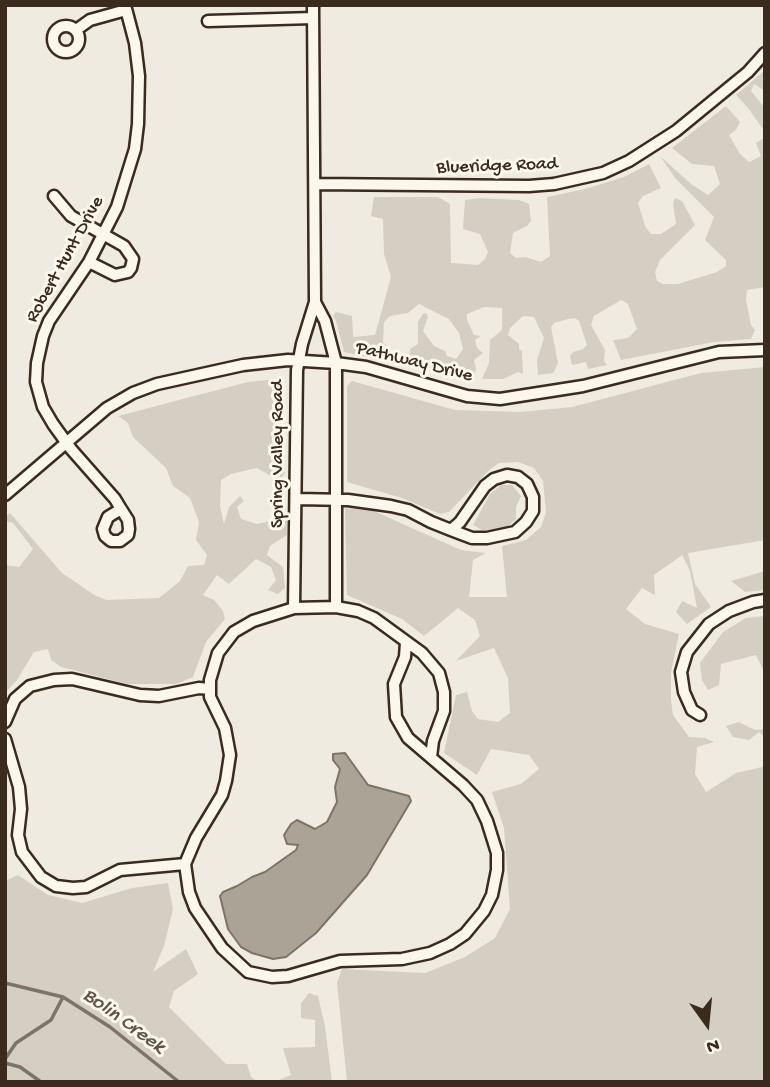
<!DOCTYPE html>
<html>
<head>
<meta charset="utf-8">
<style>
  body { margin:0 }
  #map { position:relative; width:770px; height:1087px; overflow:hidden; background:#f0ebe0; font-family:"Gochi Hand",sans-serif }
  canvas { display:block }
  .frame { position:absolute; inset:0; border:7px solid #3b2a1e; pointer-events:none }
  .north { position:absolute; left:672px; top:989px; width:70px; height:70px; -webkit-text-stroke:5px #fbf7ec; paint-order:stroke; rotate:165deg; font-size:19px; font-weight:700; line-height:28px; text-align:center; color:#3b2a1e }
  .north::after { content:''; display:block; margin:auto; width:24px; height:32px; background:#3b2a1e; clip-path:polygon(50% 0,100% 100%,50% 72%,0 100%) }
</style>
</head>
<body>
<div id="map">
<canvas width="770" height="1087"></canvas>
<div class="frame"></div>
<div class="north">N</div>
</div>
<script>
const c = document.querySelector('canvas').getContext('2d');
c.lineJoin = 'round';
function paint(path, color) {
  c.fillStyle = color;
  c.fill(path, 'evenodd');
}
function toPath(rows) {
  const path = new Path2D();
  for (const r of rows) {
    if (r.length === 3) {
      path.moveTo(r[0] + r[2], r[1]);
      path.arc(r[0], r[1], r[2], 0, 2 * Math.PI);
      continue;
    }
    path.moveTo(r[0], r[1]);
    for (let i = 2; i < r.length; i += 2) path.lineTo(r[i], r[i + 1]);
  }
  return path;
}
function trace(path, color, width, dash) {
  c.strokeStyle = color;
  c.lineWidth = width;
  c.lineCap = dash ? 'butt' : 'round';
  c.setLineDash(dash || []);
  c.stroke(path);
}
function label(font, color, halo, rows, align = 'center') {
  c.font = font + ' "Gochi Hand",sans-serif';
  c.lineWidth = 6;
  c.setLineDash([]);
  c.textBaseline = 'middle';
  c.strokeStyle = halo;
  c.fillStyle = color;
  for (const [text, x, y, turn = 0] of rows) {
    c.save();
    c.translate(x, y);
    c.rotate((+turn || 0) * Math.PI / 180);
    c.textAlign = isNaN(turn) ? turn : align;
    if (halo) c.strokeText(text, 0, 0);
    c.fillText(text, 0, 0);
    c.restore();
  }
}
const green = toPath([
  [765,70,765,91,754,84,751,91,765,108,765,132,748,108,736,95],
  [726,106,740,122,736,130,729,135,740,154,749,162,761,156,756,143,765,137,765,287,747,290,746,300,751,325,755,330,751,339,714,342,621,360,613,340,628,338,637,329,628,304,621,300,594,316,591,325,605,350,604,361,607,365,588,369,586,362,572,365,570,356,573,352,583,349,587,345,579,321,575,318,568,319,554,323,551,327,558,363,555,370,553,373,538,375,537,360,544,338,534,317,523,316,510,328,508,335,519,344,519,349,522,351,523,374,518,372,503,379,482,379,489,363,490,340,502,330,502,308,484,307,467,314,467,320,474,335,481,336,475,340,477,348,483,353,474,360,476,369,473,379,439,374,430,368,408,364,410,349,418,344,418,322,423,314,426,313,428,317,423,331,434,346,445,351,447,356,456,359,463,349,459,333,449,319,419,304,408,313,390,316,384,322,383,342,391,350,390,362,344,352,336,321,333,316,336,312,352,316,353,337,375,335,391,277,384,254,383,219,371,216,374,197,438,197,450,204,451,263,478,265,485,259,488,252,480,234,463,229,465,200,480,198,519,200,529,204,531,221,527,226,513,233,510,253,516,258,525,257,541,262,550,256,547,197,585,189,624,177,649,164,661,188,643,196,638,203,645,226,651,234,661,234,676,224,673,204,675,198,682,201,695,225,660,260,655,272,657,281,663,284,678,284,717,272,726,266,726,260,705,240,714,217,675,178,660,156,691,184,708,195,720,184,714,166,692,164,672,148],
  [765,367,765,540,688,553,695,584,711,607,687,624,676,612,682,601,697,608,690,571,682,555,654,575,655,595,642,588,626,609,645,624,679,634,671,672,671,700,673,715,689,737,705,738,714,742,697,747,695,774,706,792,736,773,762,767,765,764,765,1082,347,1082,337,983,342,969,425,973,465,957,495,938,510,909,504,828,492,792,521,784,539,769,529,755,491,749,477,775,444,753,456,695,467,692,472,711,478,719,498,722,510,713,508,678,494,648,456,661,480,636,475,620,458,608,424,636,402,619,347,595,345,508,374,511,461,550,486,553,473,560,469,597,507,597,502,546,526,540,541,527,546,512,543,481,534,468,518,462,499,463,488,471,449,512,440,514,402,498,347,482,347,386,352,381,455,410,520,412,572,407,701,373],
  [268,380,284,386,281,427,285,473,279,481,257,468,231,474,221,480,220,506,224,524,229,507,240,496,244,501,237,507,241,519,257,524,287,517,287,535,270,546,267,555,283,567,285,588,278,594,268,590,276,580,271,567,256,559,229,584,217,575,203,595,214,600,223,611,225,619,206,642,193,677,176,684,127,684,61,667,51,660,48,649,34,652,17,680,5,693,5,565,19,567,33,549,13,523,5,521,5,517,10,513,62,573,96,596,107,600,159,598,180,581,188,566,204,565,207,555,196,540,199,522,190,498,173,486,166,468,133,437,128,423,118,416,248,382],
  [501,485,512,485,521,496,516,507,516,519,505,529,482,530,473,525,490,494],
  [765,571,765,590,745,592,731,581],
  [765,616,765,674,756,655,721,664,719,685,708,690,702,680,700,663,723,632,746,618],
  [739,722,755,730,765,729,765,737,759,732,749,740,733,737,726,726],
  [18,875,48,895,82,903,132,888,168,883,173,909,164,946,153,972,186,949,198,974,174,991,169,1007,226,1064,247,1064,251,1077,258,1082,5,1082,5,881],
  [309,993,318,996,325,1026,332,1082,274,1082,291,1075,283,1048,315,1047,315,1020,301,1018,301,1003]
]);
const water = toPath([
  [345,753,368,785,409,796,411,801,367,875,316,933,286,957,273,959,252,953,241,947,228,929,220,896,223,892,237,886,252,877,265,872,296,850,298,845,287,844,284,835,291,824,297,820,315,829,327,822,337,802,335,787,340,769,333,760,333,754,345,753]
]);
const stream = toPath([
  [5,983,63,997,110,1027,179,1082],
  [5,1059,16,1043,51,1020,63,997],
  [5,1063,20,1067,41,1082]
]);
const street = toPath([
  [208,21,313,18],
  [66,39,13],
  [76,30,90,20,126,10],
  [315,184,529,186,554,184,603,173,629,161,676,131,748,72,765,53],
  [54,196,71,216,124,246,133,259,131,268,128,272,115,275,89,262],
  [315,302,325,321,336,363,336,607],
  [5,495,107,408,133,393,157,384,243,365,288,360,336,363,366,367,467,396,500,399,583,386,719,352,765,350],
  [297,499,348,500,391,506,408,510,431,522,451,530,472,538,487,538,515,532,526,522,533,511,533,497,527,484,518,477,507,475,494,479,485,486,460,522,451,530],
  [121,509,108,517,103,529,105,536,111,541,120,541,128,535,129,529,128,520,121,509,115,499,71,449,53,424,43,407,36,382,37,363,43,336,49,321,89,262,117,207,135,149,138,124,139,76,135,43,125,5],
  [294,608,297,370,302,344,315,302,313,5],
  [406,642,405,657,394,684,396,717,408,738,463,785,477,800,487,821,497,853,497,870,492,895,484,911,465,934,450,944,430,953,402,959,340,961,288,976,272,977,248,972,222,948,195,908,189,892,185,864,196,838,222,795,226,781,230,755,225,728,210,697,210,680,218,653,234,632,253,621,294,608,336,607,358,611,374,618,422,653,439,673,444,692,444,711,433,741,431,757],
  [700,715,692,710,684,692,681,672,687,652,709,624,729,611,753,602,765,600],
  [5,722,15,699,30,686,54,680,72,679,140,695,159,696,199,688,210,689],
  [5,739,19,787,21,809,18,835,22,852,41,877,56,886,73,888,86,887,120,870,185,864]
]);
const streetNames = [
  ["Blueridge Road",497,167,-2],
  ["Robert Hunt Drive",66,260,-61],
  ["Pathway Drive",414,363,14],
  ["Spring Valley Road",279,454,-90]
];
const waterNames = [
  ["Bolin Creek",123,1022,36]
];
paint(green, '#d5cec3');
paint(water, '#aca397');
trace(water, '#7f7367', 2);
trace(stream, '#7f7367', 3.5);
trace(street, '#3b2a1e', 15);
trace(street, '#fbf7ec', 10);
label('19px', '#3b2a1e', '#fbf7ec', streetNames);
label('italic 21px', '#635448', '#fbf7ec', waterNames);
</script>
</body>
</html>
